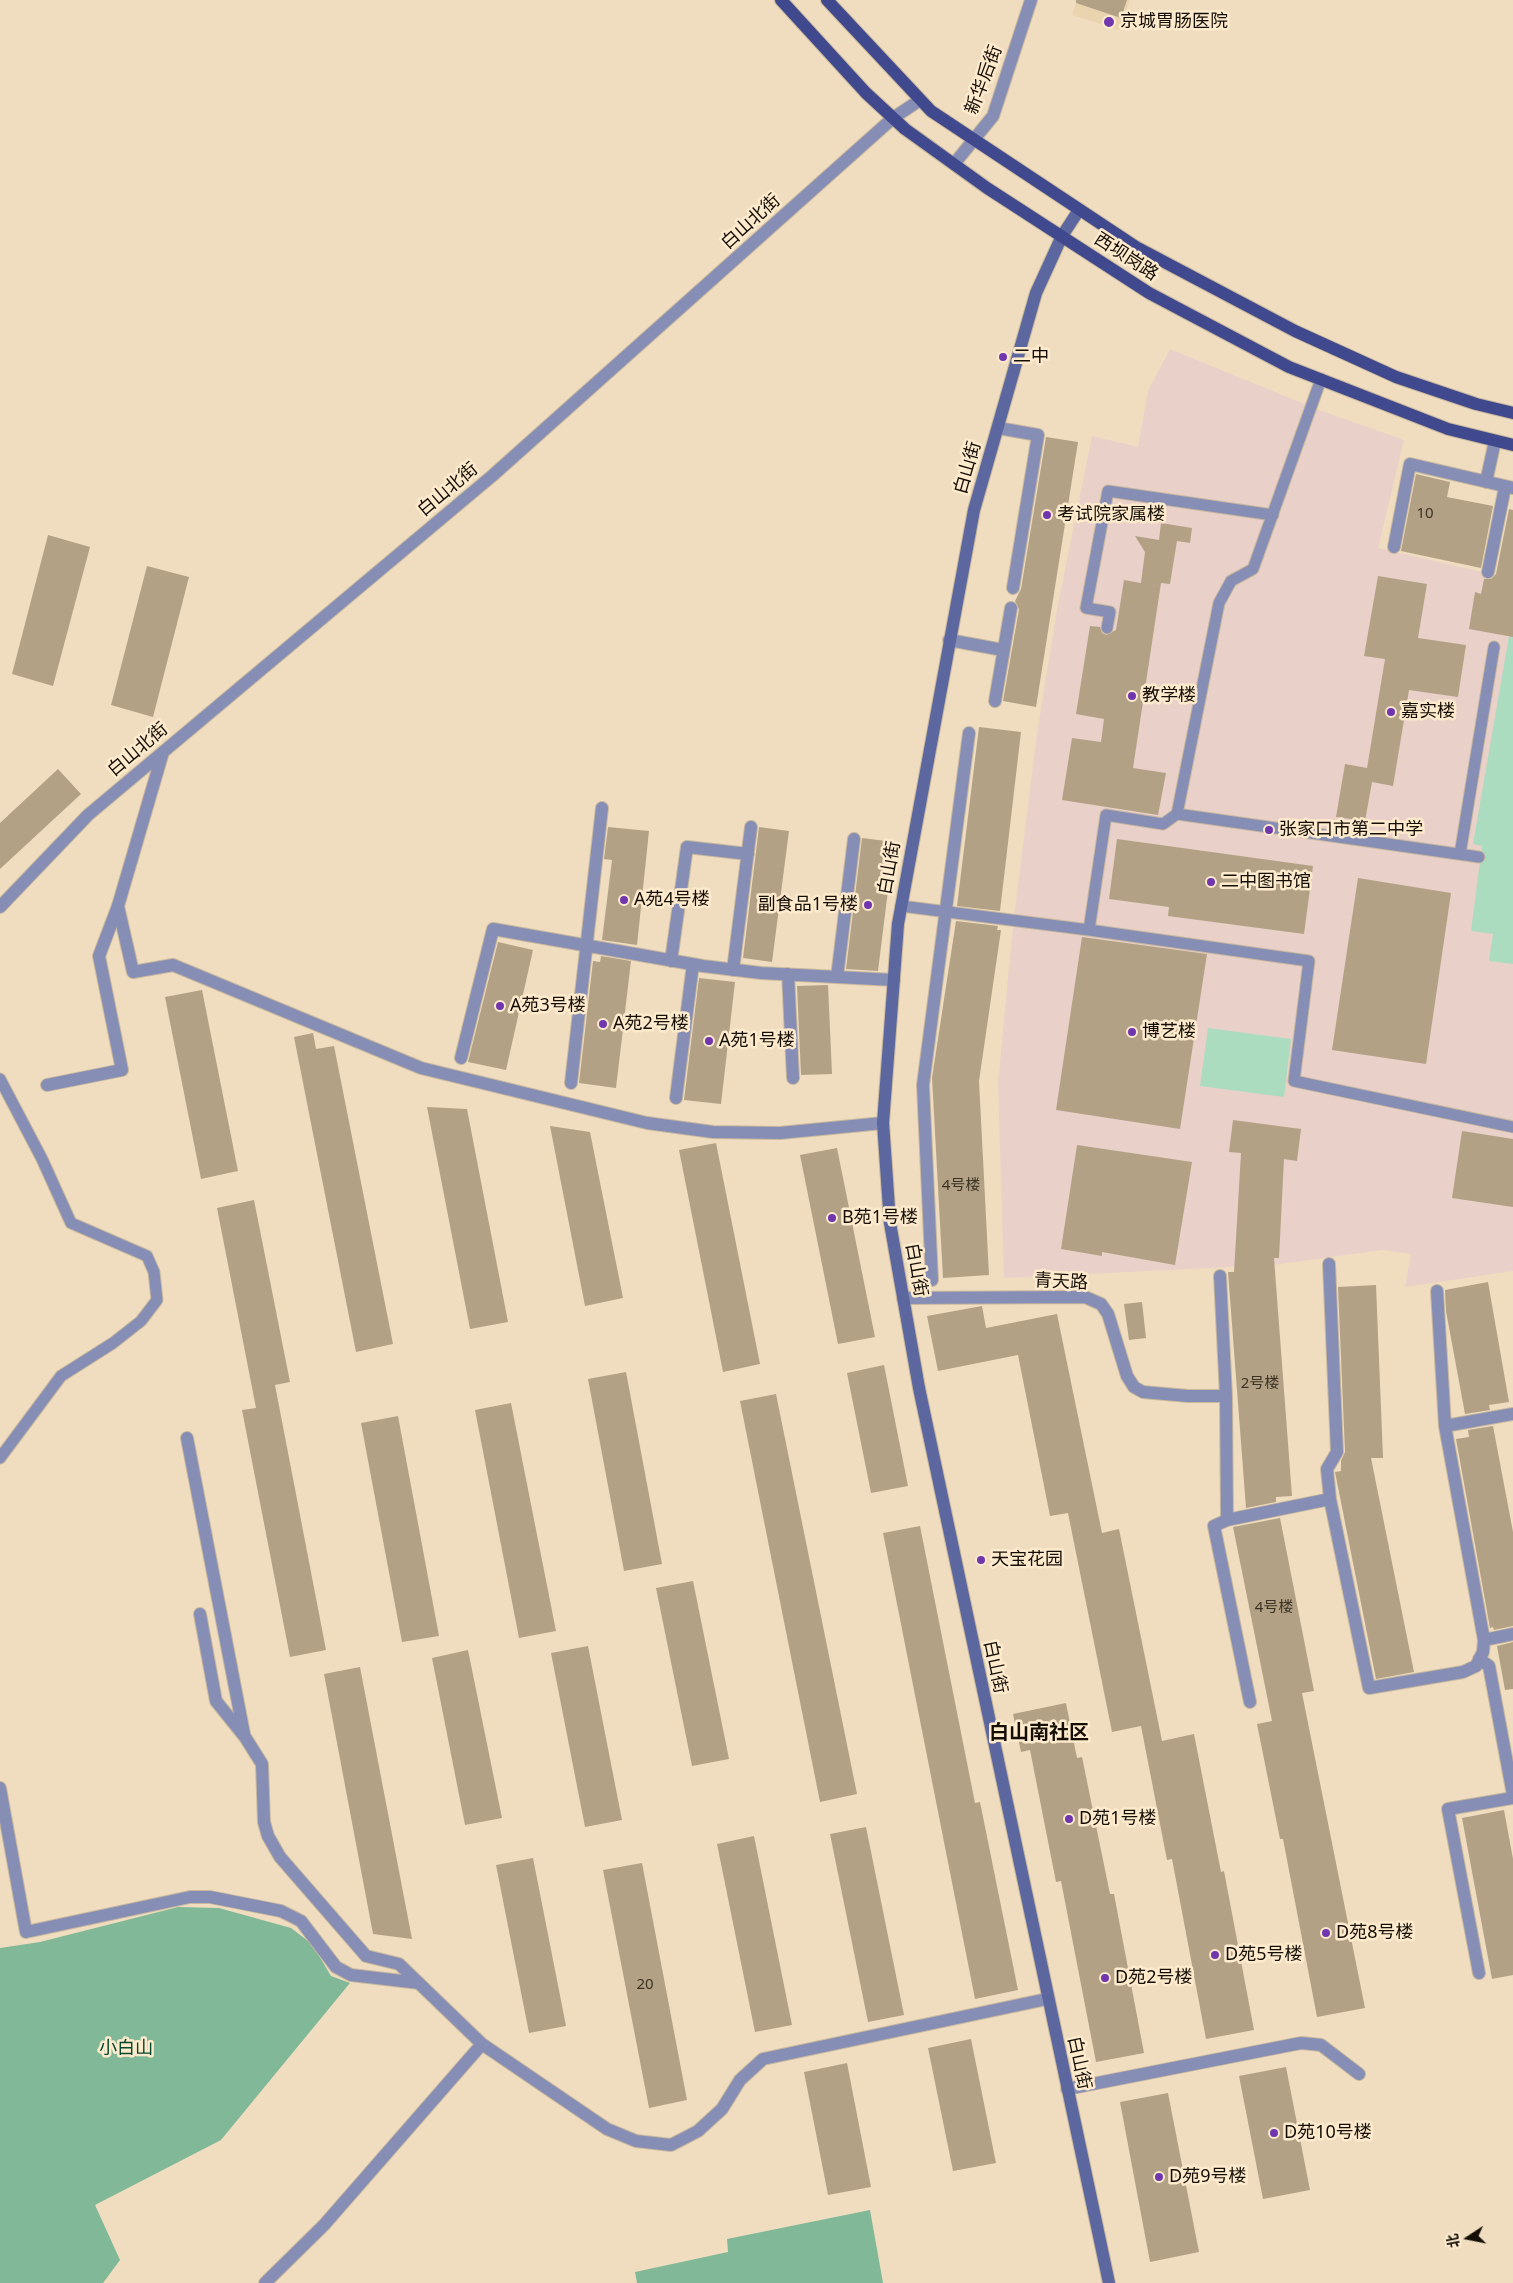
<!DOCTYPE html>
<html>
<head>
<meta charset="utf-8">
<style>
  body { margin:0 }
  #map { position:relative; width:1513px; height:2283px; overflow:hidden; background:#f0ddc0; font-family:"Noto Sans","Noto Sans SC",sans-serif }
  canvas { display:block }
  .north { position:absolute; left:1443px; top:2213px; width:50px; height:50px; -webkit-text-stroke:4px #feeacd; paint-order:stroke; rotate:259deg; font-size:14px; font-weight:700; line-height:20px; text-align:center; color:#140e05 }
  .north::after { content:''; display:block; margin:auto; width:18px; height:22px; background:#140e05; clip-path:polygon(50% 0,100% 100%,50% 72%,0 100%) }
</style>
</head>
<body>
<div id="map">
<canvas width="1513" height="2283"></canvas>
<div class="north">北</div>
</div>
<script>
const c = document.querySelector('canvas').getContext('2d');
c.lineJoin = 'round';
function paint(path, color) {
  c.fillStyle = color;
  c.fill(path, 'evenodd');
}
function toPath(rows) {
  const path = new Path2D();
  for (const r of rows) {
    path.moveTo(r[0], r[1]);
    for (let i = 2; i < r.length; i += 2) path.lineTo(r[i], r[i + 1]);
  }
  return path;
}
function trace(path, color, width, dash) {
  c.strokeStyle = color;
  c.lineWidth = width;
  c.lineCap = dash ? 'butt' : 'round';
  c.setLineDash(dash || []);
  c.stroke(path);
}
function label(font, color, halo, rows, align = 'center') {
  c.font = font + ' "Noto Sans","Noto Sans SC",sans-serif';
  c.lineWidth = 5;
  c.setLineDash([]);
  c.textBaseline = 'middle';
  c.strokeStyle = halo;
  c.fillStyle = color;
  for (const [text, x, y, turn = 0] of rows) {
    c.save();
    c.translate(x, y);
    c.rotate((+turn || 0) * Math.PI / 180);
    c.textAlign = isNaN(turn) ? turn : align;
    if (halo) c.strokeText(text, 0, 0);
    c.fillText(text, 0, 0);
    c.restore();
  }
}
const built = toPath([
  [1077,0,1130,0,1120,30,1072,15]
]);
const education = toPath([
  [1170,349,1319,410,1404,440,1378,548,1513,579,1513,1271,1405,1287,1411,1254,1382,1250,1273,1265,1004,1278,998,1083,1013,926,1037,734,1057,610,1092,436,1138,447,1148,391]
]);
const green = toPath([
  [1509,636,1513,637,1513,964,1489,961,1493,934,1471,931,1482,846,1473,844],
  [1208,1028,1291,1039,1284,1097,1200,1086]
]);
const forest = toPath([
  [178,1907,219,1908,291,1928,312,1944,331,1976,350,1983,221,2140,95,2205,120,2260,103,2283,0,2283,0,1948,40,1942],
  [870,2210,883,2283,637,2283,635,2272,728,2252,727,2239]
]);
const building = toPath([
  [1076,0,1127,0,1121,18,1076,3],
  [1046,437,1078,442,1036,707,1003,701,1019,609,1015,601,1021,589],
  [1416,474,1450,482,1447,497,1493,506,1481,568,1401,551],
  [1509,509,1513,510,1513,637,1469,629,1475,592,1481,594,1484,579,1491,579,1496,574],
  [1161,523,1192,528,1190,543,1177,541,1170,584,1161,583,1133,768,1166,773,1158,815,1062,800,1072,738,1101,742,1104,719,1076,714,1090,626,1100,627,1102,633,1106,635,1116,630,1124,580,1141,583,1145,552,1135,536,1159,540],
  [48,535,90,547,53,686,12,674],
  [147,566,189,577,153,717,111,705],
  [1378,576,1427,584,1418,638,1466,645,1458,697,1409,690,1393,786,1372,782,1365,821,1336,817,1345,764,1367,768,1385,659,1364,656],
  [979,727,1021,732,1000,911,957,906],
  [58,769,81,794,0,869,0,823],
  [608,827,649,831,637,945,602,940,612,860,604,859],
  [759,827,789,831,772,962,743,958],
  [862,838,894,842,878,971,846,969],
  [1117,839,1313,866,1304,934,1168,916,1169,907,1109,899],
  [1358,878,1451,893,1426,1064,1332,1050],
  [956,921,998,926,997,930,1001,930,979,1081,989,1275,943,1278,932,1078],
  [1082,937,1207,954,1180,1129,1056,1110],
  [498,942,533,950,506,1070,468,1062],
  [601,956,631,961,616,1088,579,1083,593,961,600,962],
  [699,978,735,982,721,1104,684,1100],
  [828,985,832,1074,801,1075,797,986],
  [202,990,238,1171,201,1179,165,997],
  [313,1033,316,1049,334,1046,393,1344,356,1352,294,1037],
  [427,1107,467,1109,508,1322,470,1329],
  [1233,1120,1301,1129,1297,1161,1284,1159,1279,1258,1274,1258,1292,1496,1276,1497,1276,1502,1246,1508,1228,1272,1234,1272,1241,1153,1229,1152],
  [550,1126,590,1132,623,1298,585,1306],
  [1462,1131,1513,1139,1513,1207,1452,1198],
  [716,1143,760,1364,723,1372,679,1150],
  [1077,1145,1192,1162,1175,1265,1102,1252,1102,1256,1061,1249],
  [837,1148,875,1337,838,1344,800,1155],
  [254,1200,290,1382,275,1385,326,1650,290,1657,242,1410,256,1408,217,1208],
  [1488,1282,1509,1402,1489,1405,1490,1410,1465,1414,1446,1311,1445,1290],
  [1376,1285,1383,1458,1371,1458,1414,1672,1376,1679,1335,1472,1341,1471,1341,1461,1345,1452,1338,1287],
  [1142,1302,1146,1338,1129,1340,1124,1304],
  [982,1306,986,1328,1057,1314,1102,1533,1119,1529,1162,1741,1194,1734,1221,1872,1224,1871,1254,2030,1206,2039,1172,1859,1167,1860,1141,1726,1112,1732,1068,1513,1050,1516,1018,1355,938,1371,927,1316],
  [884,1365,908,1486,871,1493,847,1373],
  [626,1372,662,1564,624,1571,588,1379],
  [776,1394,857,1794,820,1802,740,1401],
  [511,1403,556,1631,519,1638,475,1410],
  [398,1416,439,1636,402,1642,361,1423],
  [1493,1426,1513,1532,1513,1626,1494,1630,1493,1627,1490,1628,1456,1439,1469,1437,1468,1430],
  [1280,1518,1314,1691,1302,1693,1365,2008,1317,2017,1283,1839,1280,1839,1257,1724,1272,1721,1233,1527],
  [920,1526,975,1803,980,1802,1018,1990,975,1999,883,1533],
  [693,1581,729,1759,692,1766,656,1588],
  [1513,1642,1513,1689,1505,1690,1497,1646],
  [588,1646,622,1820,585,1827,551,1653],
  [468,1650,502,1818,465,1825,432,1658],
  [360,1667,412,1939,373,1934,324,1674],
  [1066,1703,1077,1758,1082,1757,1110,1894,1114,1894,1144,2053,1096,2062,1061,1881,1056,1882,1030,1750,1021,1752,1013,1714],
  [1504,1810,1513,1859,1513,1975,1492,1979,1462,1818],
  [866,1827,904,2015,868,2022,830,1834],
  [754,1836,792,2025,755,2032,717,1844],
  [533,1858,566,2026,529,2033,496,1865],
  [642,1863,687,2100,649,2108,603,1870],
  [971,2039,996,2163,953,2171,928,2048],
  [847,2063,871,2187,828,2195,804,2072],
  [1286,2067,1310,2190,1263,2199,1239,2076],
  [1168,2093,1199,2252,1150,2262,1120,2102]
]);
const service = toPath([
  [1321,379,1253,569,1231,581,1219,603,1177,814,1479,857],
  [1107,628,1110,612,1086,608,1108,491,1273,515],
  [1177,814,1163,824,1106,815,1089,930,1309,961,1294,1081,1513,1127],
  [1460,854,1494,647],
  [901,906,1089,930],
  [0,1079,42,1159,71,1223,147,1256,154,1272,157,1300,141,1321,113,1343,61,1376,0,1458]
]);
const minor = toPath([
  [998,428,1038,435,1013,588],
  [1486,482,1495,441],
  [1394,547,1410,464,1513,488],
  [1488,572,1505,487],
  [949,640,1003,650],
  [995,701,1011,608],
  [671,961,687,847,748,854],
  [733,970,751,827],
  [788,974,793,1078],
  [837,977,854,839],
  [461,1058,493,929,703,966,761,973,894,980],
  [571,1083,602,808],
  [47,1085,122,1070,99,956,118,906],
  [676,1098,693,964],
  [1329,1264,1337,1452,1327,1469,1330,1499],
  [1220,1276,1226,1396],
  [932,1280,923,1085,969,733],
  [1437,1291,1445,1426,1484,1640],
  [1188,1396,1226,1396,1227,1520,1330,1499,1369,1688,1463,1672,1476,1666,1483,1652,1484,1640,1513,1634],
  [1445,1426,1513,1414],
  [1227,1520,1214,1526,1250,1702],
  [1479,1659,1489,1666,1513,1795],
  [1479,1973,1448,1809,1513,1798],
  [1067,2089,1301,2043,1321,2045,1359,2074]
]);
const tertiary = toPath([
  [954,164,993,116,1031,0],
  [163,752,118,906,133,972,173,965,421,1068,647,1123,713,1132,780,1133,883,1123],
  [0,907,88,815,492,476,893,118,920,100],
  [903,1298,1085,1297,1101,1304,1108,1314,1127,1376,1134,1387,1143,1392,1188,1396],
  [187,1438,244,1734],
  [200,1614,216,1701,245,1737,262,1764,264,1822,268,1836,280,1857,366,1956,399,1964,482,2044],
  [0,1788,26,1932,190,1897,210,1897,281,1911,301,1921,336,1967,351,1975,419,1983],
  [265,2283,324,2225,482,2044,607,2129,636,2141,671,2145,698,2131,722,2109,740,2080,763,2059,1047,1999]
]);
const secondary = toPath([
  [1079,210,1062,236,1036,293,974,510,898,924,883,1123,890,1223,919,1388,1109,2283]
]);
const primary = toPath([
  [781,0,866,93,905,129,987,188,1149,293,1289,367,1448,429,1513,445],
  [827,0,931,111,1136,247,1295,331,1396,377,1476,404,1513,413]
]);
const markers = [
  [1109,22,6,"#6f36ad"],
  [1003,357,5,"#6f36ad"],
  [1047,515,5,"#6f36ad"],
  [1132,696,5,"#6f36ad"],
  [1391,712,5,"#6f36ad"],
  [1269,830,5,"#6f36ad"],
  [1211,882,5,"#6f36ad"],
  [624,900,5,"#6f36ad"],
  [868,905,5,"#6f36ad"],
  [500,1006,5,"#6f36ad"],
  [603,1024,5,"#6f36ad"],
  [1132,1032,5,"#6f36ad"],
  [709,1041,5,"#6f36ad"],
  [832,1218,5,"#6f36ad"],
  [981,1560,5,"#6f36ad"],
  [1069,1819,5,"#6f36ad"],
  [1326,1933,5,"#6f36ad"],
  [1215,1955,5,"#6f36ad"],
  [1105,1978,5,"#6f36ad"],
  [1274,2133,5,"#6f36ad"],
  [1159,2177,5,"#6f36ad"]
];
const numberNames = [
  ["10",1425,514],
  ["4号楼",961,1186],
  ["2号楼",1260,1384],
  ["4号楼",1274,1608],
  ["20",645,1985]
];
const poiNames = [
  ["京城胃肠医院",1120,22],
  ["二中",1013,357],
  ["考试院家属楼",1057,515],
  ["教学楼",1142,696],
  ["嘉实楼",1401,712],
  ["张家口市第二中学",1279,830],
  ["二中图书馆",1221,882],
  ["A苑4号楼",634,900],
  ["副食品1号楼",858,905,"right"],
  ["A苑3号楼",510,1006],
  ["A苑2号楼",613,1024],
  ["博艺楼",1142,1032],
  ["A苑1号楼",719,1041],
  ["B苑1号楼",842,1218],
  ["天宝花园",991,1560],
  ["D苑1号楼",1079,1819],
  ["D苑8号楼",1336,1933],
  ["D苑5号楼",1225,1955],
  ["D苑2号楼",1115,1978],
  ["D苑10号楼",1284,2133],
  ["D苑9号楼",1169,2177]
];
const streetNames = [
  ["新华后街",984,80,-69],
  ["白山北街",751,222,-42],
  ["西坝岗路",1126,257,33],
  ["白山街",968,468,-74],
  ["白山北街",448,490,-40],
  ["白山北街",138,750,-40],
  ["白山街",890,868,-80],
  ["白山街",916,1270,80],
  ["青天路",1061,1282,3],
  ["白山街",995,1667,78],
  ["白山街",1079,2063,78]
];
const parkNames = [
  ["小白山",126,2049]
];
const quarterNames = [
  ["白山南社区",1039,1733]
];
paint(built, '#ead3af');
paint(education, '#e9d0c8');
paint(green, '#abdcbf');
paint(forest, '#81b898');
paint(building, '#b3a186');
trace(service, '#c8b89e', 13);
trace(minor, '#c8b89e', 14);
trace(tertiary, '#c8b89e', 14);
trace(secondary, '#c8b89e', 14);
trace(primary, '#c8b89e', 14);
trace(service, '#868eb6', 11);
trace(minor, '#868eb6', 12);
trace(tertiary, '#868eb6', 12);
trace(secondary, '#5c669f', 12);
trace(primary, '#40488e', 12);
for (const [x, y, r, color] of markers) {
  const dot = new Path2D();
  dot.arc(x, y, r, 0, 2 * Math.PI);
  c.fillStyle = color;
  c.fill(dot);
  trace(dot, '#feeacd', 2);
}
label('15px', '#3c3325', null, numberNames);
label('18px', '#140e05', '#feeacd', poiNames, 'left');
label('18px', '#140e05', '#feeacd', streetNames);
label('18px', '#00482b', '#feeacd', parkNames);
label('bold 20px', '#140e05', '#feeacd', quarterNames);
</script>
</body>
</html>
